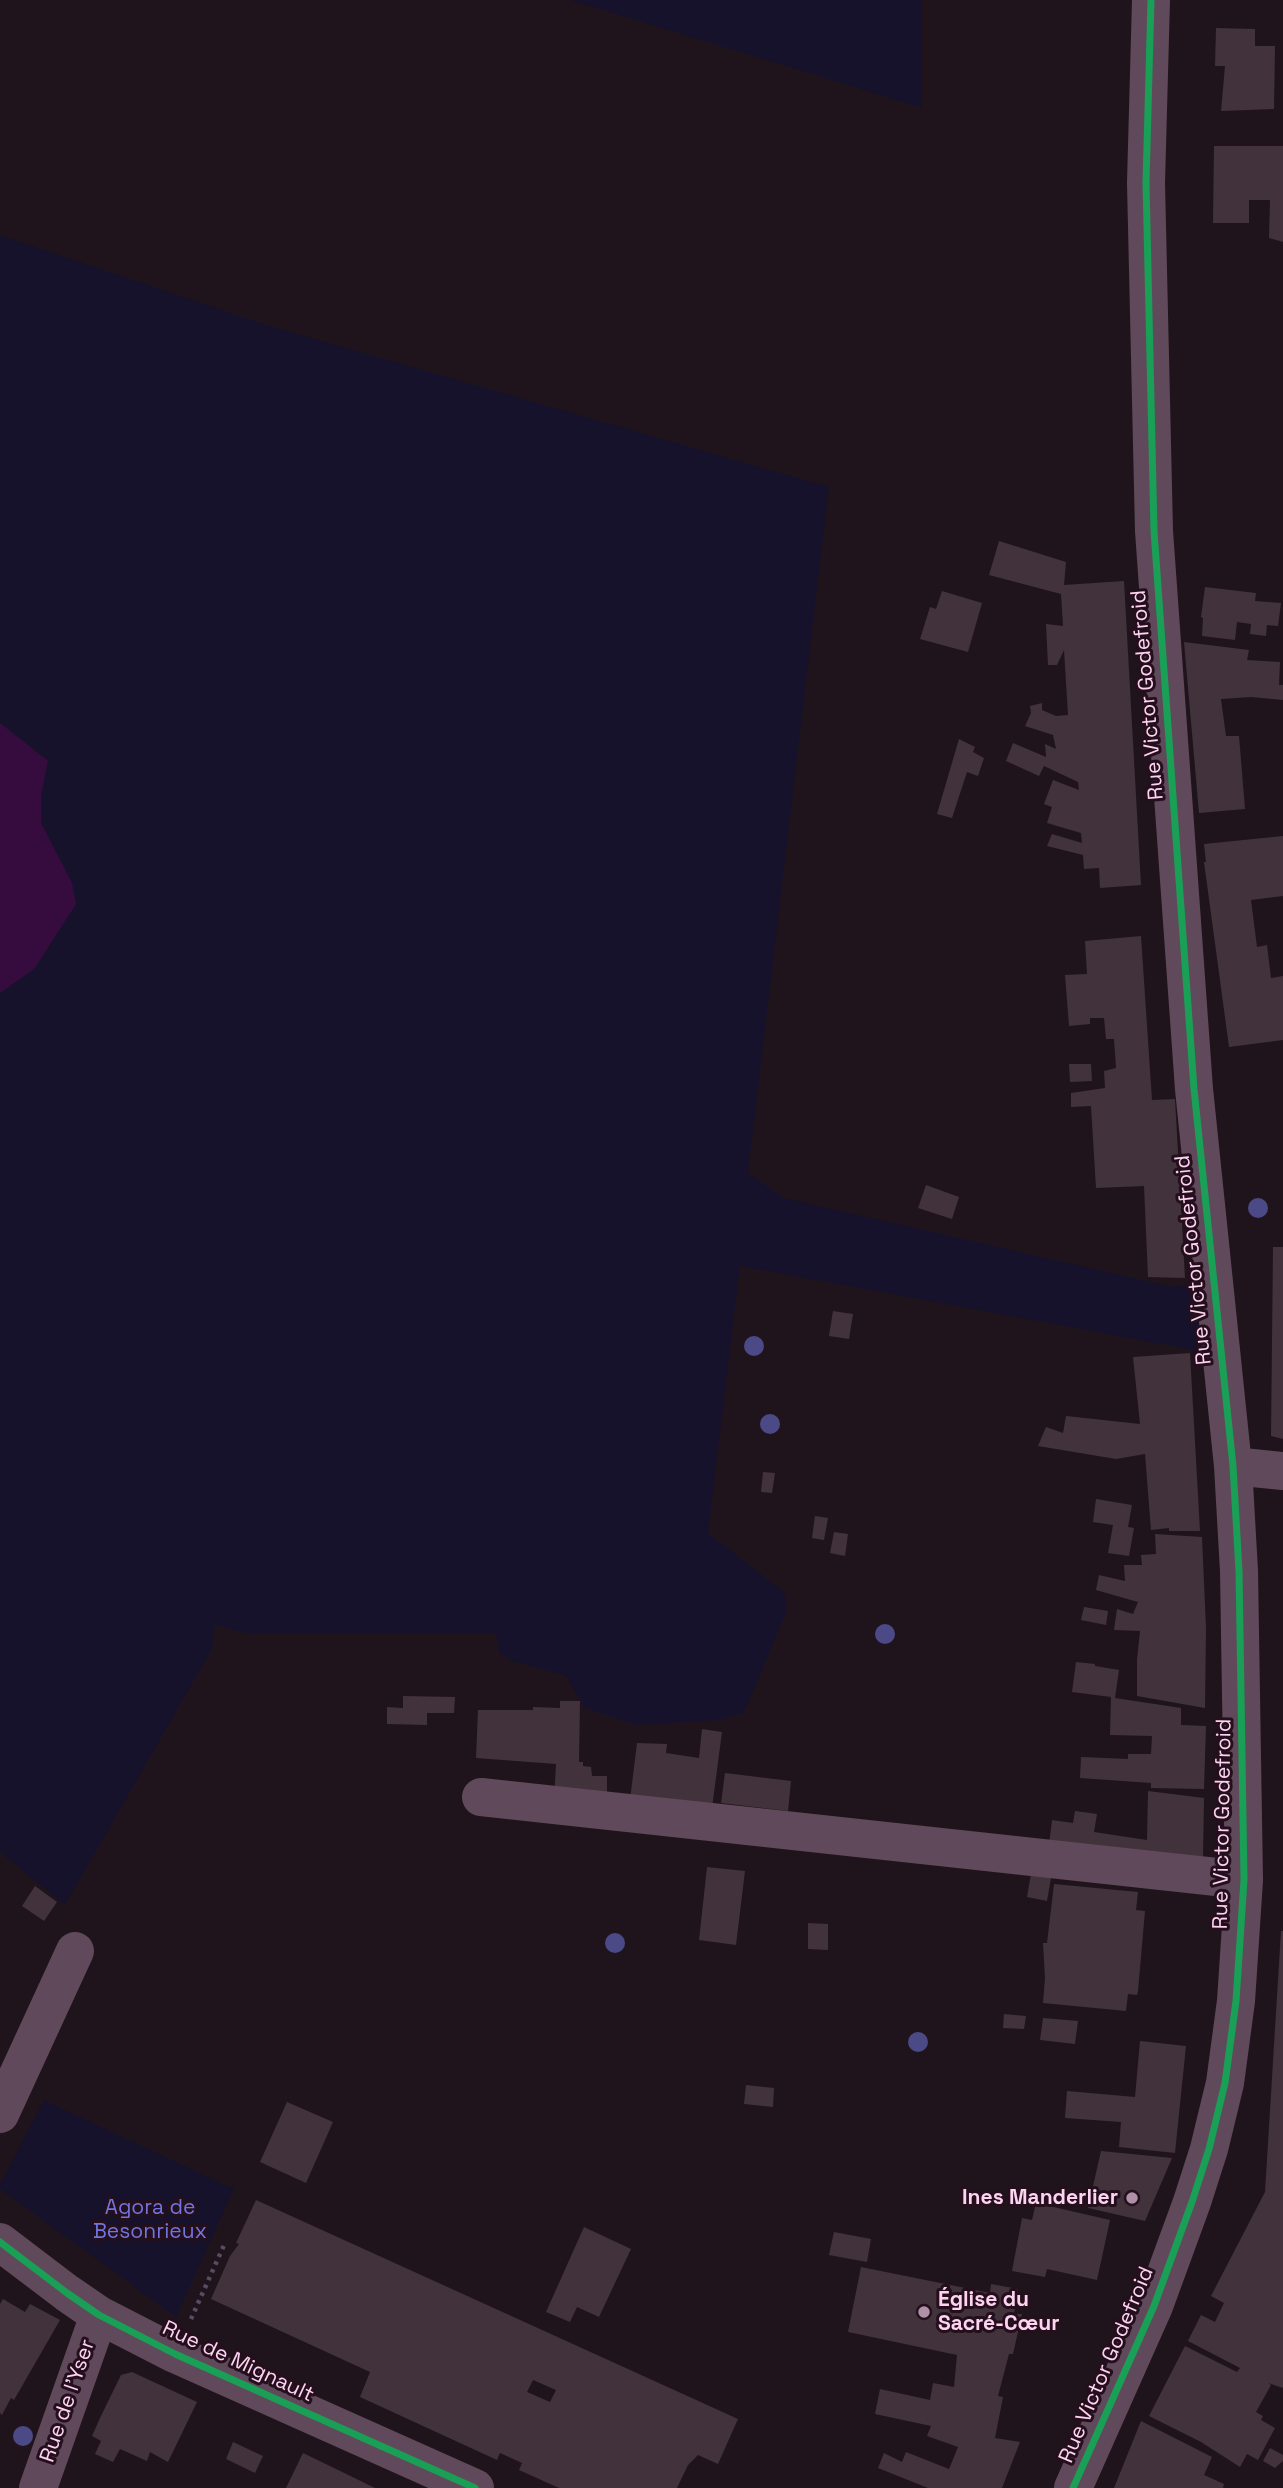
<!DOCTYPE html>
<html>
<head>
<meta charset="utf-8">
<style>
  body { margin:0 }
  canvas { display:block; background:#1f141b }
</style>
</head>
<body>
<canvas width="1283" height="2488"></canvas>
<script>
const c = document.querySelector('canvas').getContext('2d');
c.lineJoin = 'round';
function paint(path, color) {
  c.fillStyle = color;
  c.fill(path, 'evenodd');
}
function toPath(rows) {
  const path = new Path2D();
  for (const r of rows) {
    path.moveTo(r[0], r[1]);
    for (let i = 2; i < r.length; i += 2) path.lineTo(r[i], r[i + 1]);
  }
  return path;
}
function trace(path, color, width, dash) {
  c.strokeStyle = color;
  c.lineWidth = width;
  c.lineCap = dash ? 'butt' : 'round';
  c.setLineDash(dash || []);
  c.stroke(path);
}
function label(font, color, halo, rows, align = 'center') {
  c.font = font + ' "Space Grotesk",sans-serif';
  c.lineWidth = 6;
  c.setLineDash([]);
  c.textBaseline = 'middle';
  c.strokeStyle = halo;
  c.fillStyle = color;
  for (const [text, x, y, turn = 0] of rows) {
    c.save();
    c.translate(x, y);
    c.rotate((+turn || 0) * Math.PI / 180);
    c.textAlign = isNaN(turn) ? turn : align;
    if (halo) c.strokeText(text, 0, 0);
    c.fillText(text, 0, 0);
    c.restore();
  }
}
const green = toPath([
  [570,0,922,0,922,108,825,78],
  [0,235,260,323,829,487,748,1173,784,1198,1173,1287,1212,1279,1221,1355,740,1266,708,1533,784,1592,787,1610,744,1713,719,1720,636,1725,585,1708,566,1676,512,1661,499,1653,496,1634,249,1634,215,1625,212,1649,65,1905,0,1852],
  [44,2100,234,2189,176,2317,0,2189,0,2184]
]);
const water = toPath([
  [0,723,48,761,41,795,41,823,72,883,76,904,34,969,0,993]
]);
const building = toPath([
  [1216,28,1255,29,1255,46,1275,46,1274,109,1221,111,1225,66,1215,66],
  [1214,146,1283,146,1283,242,1269,238,1270,200,1249,200,1249,223,1213,223],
  [999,541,1066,562,1064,585,1124,581,1141,885,1100,888,1099,868,1084,869,1083,855,1047,846,1052,834,1082,843,1081,833,1047,823,1052,807,1044,804,1053,780,1079,790,1078,782,1044,766,1039,776,1006,761,1013,743,1046,757,1045,744,1056,749,1053,735,1025,726,1031,713,1030,706,1042,703,1042,710,1056,716,1068,715,1064,650,1057,665,1048,665,1046,624,1063,626,1061,594,989,575],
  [1205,587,1256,593,1255,601,1281,603,1278,626,1267,625,1266,636,1250,634,1251,624,1237,622,1235,640,1202,636,1203,618,1201,617],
  [942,591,982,603,968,652,920,639,930,607,936,609],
  [1184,642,1249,650,1247,660,1280,662,1279,685,1283,685,1283,700,1251,697,1221,699,1226,736,1239,736,1245,809,1199,813],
  [959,739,975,747,973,752,984,758,978,776,967,772,952,818,937,814],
  [1283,836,1283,896,1251,900,1257,947,1267,945,1271,978,1283,976,1283,1040,1229,1047,1204,862,1206,862,1204,844],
  [1141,936,1152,1100,1175,1099,1185,1278,1148,1277,1144,1186,1096,1188,1091,1106,1071,1107,1071,1093,1105,1088,1104,1071,1116,1068,1114,1039,1106,1039,1104,1018,1090,1018,1090,1024,1069,1026,1065,975,1087,974,1085,941],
  [1069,1064,1091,1064,1092,1081,1070,1082],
  [926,1185,959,1197,952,1219,918,1208],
  [1273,1247,1283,1247,1283,1439,1271,1436],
  [833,1311,853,1314,849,1339,829,1336],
  [1190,1353,1200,1531,1169,1531,1169,1528,1151,1530,1145,1454,1116,1459,1038,1446,1046,1427,1063,1433,1066,1416,1140,1424,1133,1357],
  [763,1472,775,1473,772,1493,761,1492],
  [1096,1499,1132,1505,1128,1527,1134,1528,1129,1556,1108,1553,1113,1525,1093,1522],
  [815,1516,828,1518,824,1540,812,1538],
  [834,1532,848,1534,845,1556,830,1553],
  [1155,1534,1202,1537,1206,1628,1205,1708,1137,1696,1137,1660,1140,1631,1114,1630,1117,1609,1133,1614,1138,1602,1096,1590,1099,1575,1125,1581,1124,1565,1142,1565,1141,1555,1156,1554],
  [1084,1607,1108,1611,1106,1625,1081,1620],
  [1076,1662,1095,1664,1095,1666,1119,1670,1115,1698,1181,1708,1181,1725,1206,1726,1204,1789,1151,1788,1151,1783,1080,1778,1081,1757,1128,1759,1128,1754,1151,1754,1152,1736,1110,1735,1111,1697,1072,1692],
  [403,1696,455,1697,454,1713,427,1713,427,1725,387,1724,387,1707,403,1708],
  [560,1701,580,1701,579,1762,583,1762,583,1766,591,1767,592,1776,607,1776,607,1804,554,1800,556,1764,476,1758,478,1710,533,1710,533,1707,560,1708],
  [702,1729,722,1732,712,1808,630,1800,637,1743,667,1744,666,1753,699,1758],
  [725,1773,791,1781,788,1811,721,1803],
  [1148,1791,1204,1798,1203,1859,1048,1853,1052,1820,1073,1823,1075,1811,1097,1814,1094,1832,1147,1840],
  [707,1867,745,1871,736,1945,699,1940],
  [1032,1868,1052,1872,1047,1901,1027,1897],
  [1054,1884,1138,1892,1136,1910,1145,1911,1138,1991,1137,1995,1128,1994,1126,2011,1043,2003,1045,1978,1043,1943,1047,1943],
  [35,1886,57,1902,44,1921,22,1906],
  [808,1923,828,1924,828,1950,808,1949],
  [1281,1931,1283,1931,1283,2388,1268,2383,1271,2385,1256,2412,1263,2416,1261,2420,1275,2428,1258,2460,1247,2454,1240,2467,1201,2442,1149,2416,1185,2346,1237,2372,1240,2368,1188,2341,1201,2315,1215,2322,1224,2303,1211,2296,1265,2192],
  [1004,2014,1026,2016,1024,2029,1003,2028],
  [1043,2018,1078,2021,1075,2044,1040,2040],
  [1140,2041,1186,2046,1175,2153,1119,2147,1121,2122,1065,2118,1067,2091,1135,2097],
  [746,2085,774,2088,773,2107,744,2104],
  [287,2102,333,2122,306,2183,260,2162],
  [1101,2151,1172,2158,1145,2221,1088,2208],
  [256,2200,738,2419,718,2464,698,2455,688,2465,677,2488,559,2488,519,2470,522,2463,500,2453,497,2460,360,2397,370,2372,211,2299,230,2256,239,2244,236,2243],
  [533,2380,556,2390,550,2402,527,2392],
  [1036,2203,1110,2220,1097,2280,1047,2269,1045,2277,1012,2271,1022,2218,1032,2220],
  [584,2227,631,2249,599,2317,577,2307,570,2322,546,2312],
  [834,2232,871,2239,867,2262,829,2255],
  [861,2267,990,2293,991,2284,1018,2289,1014,2314,1022,2314,1013,2354,1009,2354,998,2396,1003,2397,995,2438,1020,2442,1002,2488,928,2488,878,2468,884,2453,902,2462,906,2452,949,2469,958,2447,927,2436,931,2426,875,2414,880,2389,930,2400,933,2383,954,2387,957,2355,848,2332],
  [3,2299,25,2312,30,2304,60,2320,14,2400,11,2398,2,2415,0,2413,0,2304],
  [132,2372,197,2402,168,2462,150,2452,147,2461,120,2449,113,2462,95,2454,101,2441,92,2436,100,2418,121,2375],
  [1141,2421,1212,2457,1204,2475,1224,2484,1223,2488,1114,2488],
  [233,2442,263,2456,255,2473,226,2459],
  [1270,2448,1283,2455,1283,2461,1275,2468,1263,2461],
  [303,2453,334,2468,375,2488,286,2488]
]);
const path = toPath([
  [191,2319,225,2243]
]);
const minor = toPath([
  [1233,1466,1283,1471],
  [481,1797,1244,1880],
  [0,2114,75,1951],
  [0,2242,67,2293,99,2315,175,2354,475,2488],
  [38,2488,99,2315],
  [1073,2488,1154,2306,1192,2202,1209,2149,1225,2083,1236,2001,1244,1880,1239,1571,1233,1466,1194,1089,1154,531,1146,183,1151,0]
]);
const cycleway = toPath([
  [0,2242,67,2293,99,2315,175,2354,475,2488],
  [1073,2488,1154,2306,1192,2202,1209,2149,1225,2083,1236,2001,1244,1880,1239,1571,1233,1466,1194,1089,1154,531,1146,183,1151,0]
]);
const trees = [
  [1258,1208],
  [754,1346],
  [770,1424],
  [885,1634],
  [615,1943],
  [918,2042],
  [23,2436]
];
const markers = [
  [1132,2198,7,"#b090a6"],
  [924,2312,7,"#b090a6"]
];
const streetNames = [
  ["Rue Victor Godefroid",1148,695,-95],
  ["Rue Victor Godefroid",1194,1260,-96],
  ["Rue Victor Godefroid",1223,1824,-89],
  ["Rue de Mignault",238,2362,25],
  ["Rue Victor Godefroid",1107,2365,-67],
  ["Rue de l'Yser",68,2401,-71]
];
const poiNames = [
  ["Ines Manderlier",1118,2198],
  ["Église du",938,2300,"left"],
  ["Sacré-Cœur",938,2324,"left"]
];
const parkNames = [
  ["Agora de",150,2208],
  ["Besonrieux",150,2232]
];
paint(green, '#17122b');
paint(water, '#360c3e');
paint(building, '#41323b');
trace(path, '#5a4a63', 4.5, [3.5, 5]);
trace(minor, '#60495a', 38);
trace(cycleway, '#1a9f57', 7);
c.fillStyle = '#4c4987';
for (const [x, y] of trees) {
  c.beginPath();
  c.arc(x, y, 10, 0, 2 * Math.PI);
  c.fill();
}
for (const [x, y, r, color] of markers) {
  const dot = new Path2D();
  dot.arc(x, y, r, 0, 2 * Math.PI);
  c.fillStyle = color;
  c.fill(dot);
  trace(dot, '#240f1c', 2.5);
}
label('21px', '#fed3f1', '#240f1c', streetNames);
label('bold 21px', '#fed3f1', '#240f1c', poiNames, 'right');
label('21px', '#7075e0', '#240f1c', parkNames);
</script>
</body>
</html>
